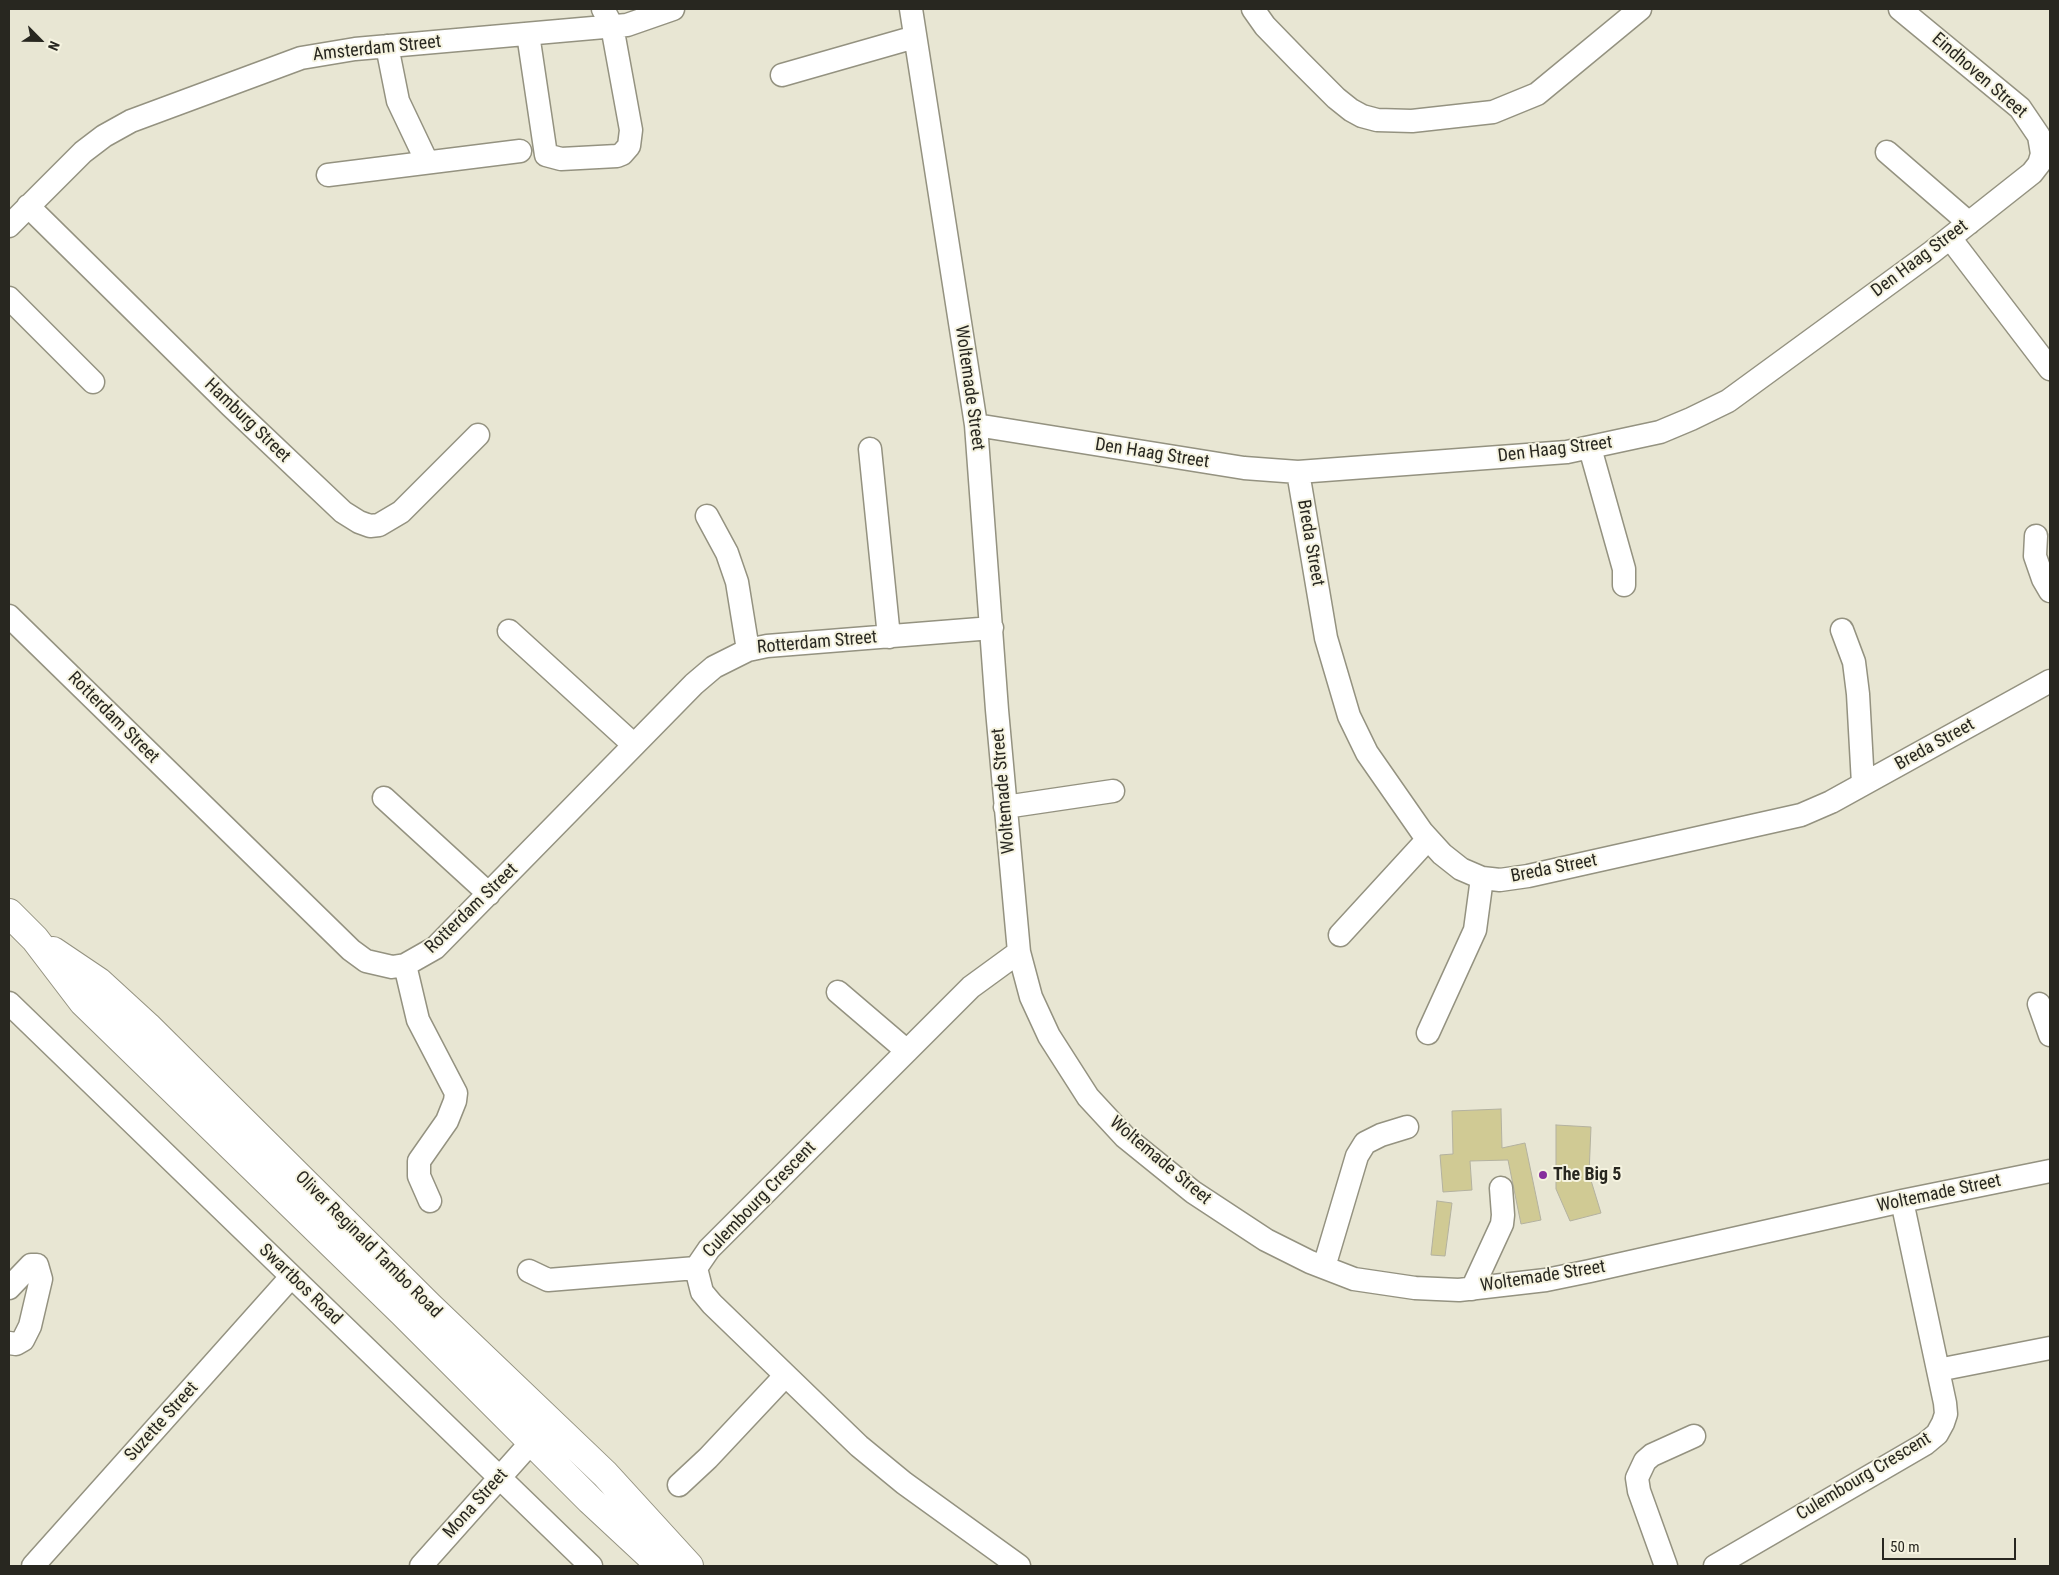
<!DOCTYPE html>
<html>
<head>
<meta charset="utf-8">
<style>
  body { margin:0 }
  #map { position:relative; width:2059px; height:1575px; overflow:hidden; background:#e8e6d3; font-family:"Roboto Condensed",sans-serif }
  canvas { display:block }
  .frame { position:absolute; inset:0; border:10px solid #282720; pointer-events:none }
  .north { position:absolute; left:15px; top:15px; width:50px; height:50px; -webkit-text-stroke:4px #f5f3e0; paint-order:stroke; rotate:113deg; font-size:14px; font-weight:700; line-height:20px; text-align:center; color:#282720 }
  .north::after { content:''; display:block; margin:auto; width:18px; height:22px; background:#282720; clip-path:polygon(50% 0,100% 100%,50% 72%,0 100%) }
  .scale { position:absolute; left:1882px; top:1538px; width:134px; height:22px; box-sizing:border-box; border:2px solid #282720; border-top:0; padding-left:6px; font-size:15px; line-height:18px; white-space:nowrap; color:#282720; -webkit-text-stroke:4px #f5f3e0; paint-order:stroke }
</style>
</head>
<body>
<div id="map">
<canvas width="2059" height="1575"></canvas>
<div class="frame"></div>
<div class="north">N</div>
<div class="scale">50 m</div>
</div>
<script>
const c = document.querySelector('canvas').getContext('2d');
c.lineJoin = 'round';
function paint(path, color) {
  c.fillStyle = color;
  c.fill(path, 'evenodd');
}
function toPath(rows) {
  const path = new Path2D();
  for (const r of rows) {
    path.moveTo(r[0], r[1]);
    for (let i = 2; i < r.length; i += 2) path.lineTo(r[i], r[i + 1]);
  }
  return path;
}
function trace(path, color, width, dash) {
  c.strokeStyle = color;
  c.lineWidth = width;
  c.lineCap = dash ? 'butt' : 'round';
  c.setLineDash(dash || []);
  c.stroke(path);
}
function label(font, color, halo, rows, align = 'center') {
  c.font = font + ' "Roboto Condensed",sans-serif';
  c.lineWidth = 4;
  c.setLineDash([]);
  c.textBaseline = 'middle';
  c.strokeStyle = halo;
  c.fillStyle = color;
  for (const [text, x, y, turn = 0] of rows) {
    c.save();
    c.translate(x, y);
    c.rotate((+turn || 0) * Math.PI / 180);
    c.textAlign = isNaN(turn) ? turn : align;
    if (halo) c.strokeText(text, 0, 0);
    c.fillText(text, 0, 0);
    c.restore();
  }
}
const building = toPath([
  [1501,1109,1502,1148,1525,1143,1541,1220,1521,1224,1508,1160,1470,1161,1472,1190,1443,1192,1440,1155,1453,1154,1452,1111,1501,1109],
  [1556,1125,1591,1127,1589,1174,1601,1213,1570,1221,1556,1189,1556,1125],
  [1437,1201,1452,1203,1445,1256,1431,1255,1437,1201]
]);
const minor = toPath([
  [911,9,976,425,997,710,1019,952,1031,997,1049,1036,1088,1097,1125,1137,1193,1192,1266,1240,1310,1262,1354,1279,1415,1288,1459,1290,1546,1280,1590,1271,1902,1201,2050,1171],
  [1253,9,1265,26,1300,62,1336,98,1351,110,1362,116,1377,120,1412,121,1493,112,1537,94,1640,9],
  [528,34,546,155,561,159,617,156,622,154,629,146,631,130,612,26,603,9],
  [387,46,398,101,427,162],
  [782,75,915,37],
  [1887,152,1969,223],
  [328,175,520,151],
  [28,206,231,406,343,512,359,522,370,526,379,525,401,512,478,435],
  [9,226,83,152,104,136,131,121,301,58,355,49,627,25,673,9],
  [1950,238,2050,369],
  [9,298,93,382],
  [976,425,1244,468,1298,472,1567,452,1660,432,1691,419,1728,401,1932,252,2032,173,2039,164,2042,154,2039,136,2020,108,1900,9],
  [1590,448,1624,569,1624,585],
  [870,449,889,637],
  [1298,472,1326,638,1349,716,1367,753,1422,832,1442,854,1461,869,1482,878,1500,880,1528,876,1801,815,1831,802,2050,681],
  [707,516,727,553,737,582,748,650],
  [2036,536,2035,556,2043,579,2050,591],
  [9,616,351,950,366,961,392,967,405,965,435,948,694,684,714,667,748,650,767,646,992,628],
  [1842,630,1854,662,1858,694,1863,784],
  [509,631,634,745],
  [384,798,489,894],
  [1005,807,1113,791],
  [1340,935,1428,839],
  [1019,952,971,987,709,1249,696,1268,702,1292,712,1304,859,1446,904,1483,1019,1566],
  [405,965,418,1020,456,1093,455,1101,447,1121,419,1161,419,1176,430,1201],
  [838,992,907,1051],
  [9,1003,591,1566],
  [2039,1004,2050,1035],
  [1428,1033,1475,930,1482,878],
  [1324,1267,1357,1156,1365,1143,1381,1135,1407,1127],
  [529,1271,548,1280,696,1268],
  [9,1288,31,1265,37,1265,41,1279,30,1326,23,1340,16,1344,9,1343],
  [1472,1289,1502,1224,1503,1215,1501,1188],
  [1938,1370,2050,1348],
  [679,1485,708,1458,785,1376],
  [33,1566,291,1277],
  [421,1566,543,1429],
  [1666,1566,1639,1491,1637,1478,1645,1461,1652,1455,1694,1436],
  [1715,1566,1925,1444,1937,1434,1943,1423,1946,1414,1945,1403,1902,1201]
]);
const major = toPath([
  [9,913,35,939,83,1002,403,1313,590,1500,661,1566],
  [53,951,99,982,147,1026,429,1306,605,1474,689,1566]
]);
const markers = [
  [1543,1175,5,"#862e9c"]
];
const streetNames = [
  ["Amsterdam Street",377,49,-6],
  ["Eindhoven Street",1979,76,41],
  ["Den Haag Street",1920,259,-37],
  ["Woltemade Street",969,388,82],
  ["Hamburg Street",247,421,44],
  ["Den Haag Street",1555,450,-7],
  ["Den Haag Street",1152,454,9],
  ["Breda Street",1310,543,80],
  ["Rotterdam Street",817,643,-5],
  ["Rotterdam Street",113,718,45],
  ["Breda Street",1935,745,-29],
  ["Woltemade Street",1004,791,-95],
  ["Breda Street",1554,869,-11],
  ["Rotterdam Street",472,909,-44],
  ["Woltemade Street",1160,1161,40],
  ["Woltemade Street",1939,1194,-12],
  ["Culembourg Crescent",760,1200,-46],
  ["Oliver Reginald Tambo Road",368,1245,45],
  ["Woltemade Street",1543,1277,-9],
  ["Swartbos Road",300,1285,44],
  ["Suzette Street",162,1422,-48],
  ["Culembourg Crescent",1864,1477,-31],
  ["Mona Street",476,1504,-48]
];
const poiNames = [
  ["The Big 5",1553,1175]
];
paint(building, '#d0ca94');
trace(building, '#b3b19f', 1);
trace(minor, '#949280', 25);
trace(major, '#949280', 30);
trace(minor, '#fff', 22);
trace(major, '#fff', 28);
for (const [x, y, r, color] of markers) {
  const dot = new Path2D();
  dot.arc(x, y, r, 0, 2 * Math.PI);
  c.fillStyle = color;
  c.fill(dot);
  trace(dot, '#f5f3e0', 2);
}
label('18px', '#282720', '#f5f3e0', streetNames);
label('bold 18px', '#282720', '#f5f3e0', poiNames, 'left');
</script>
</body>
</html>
